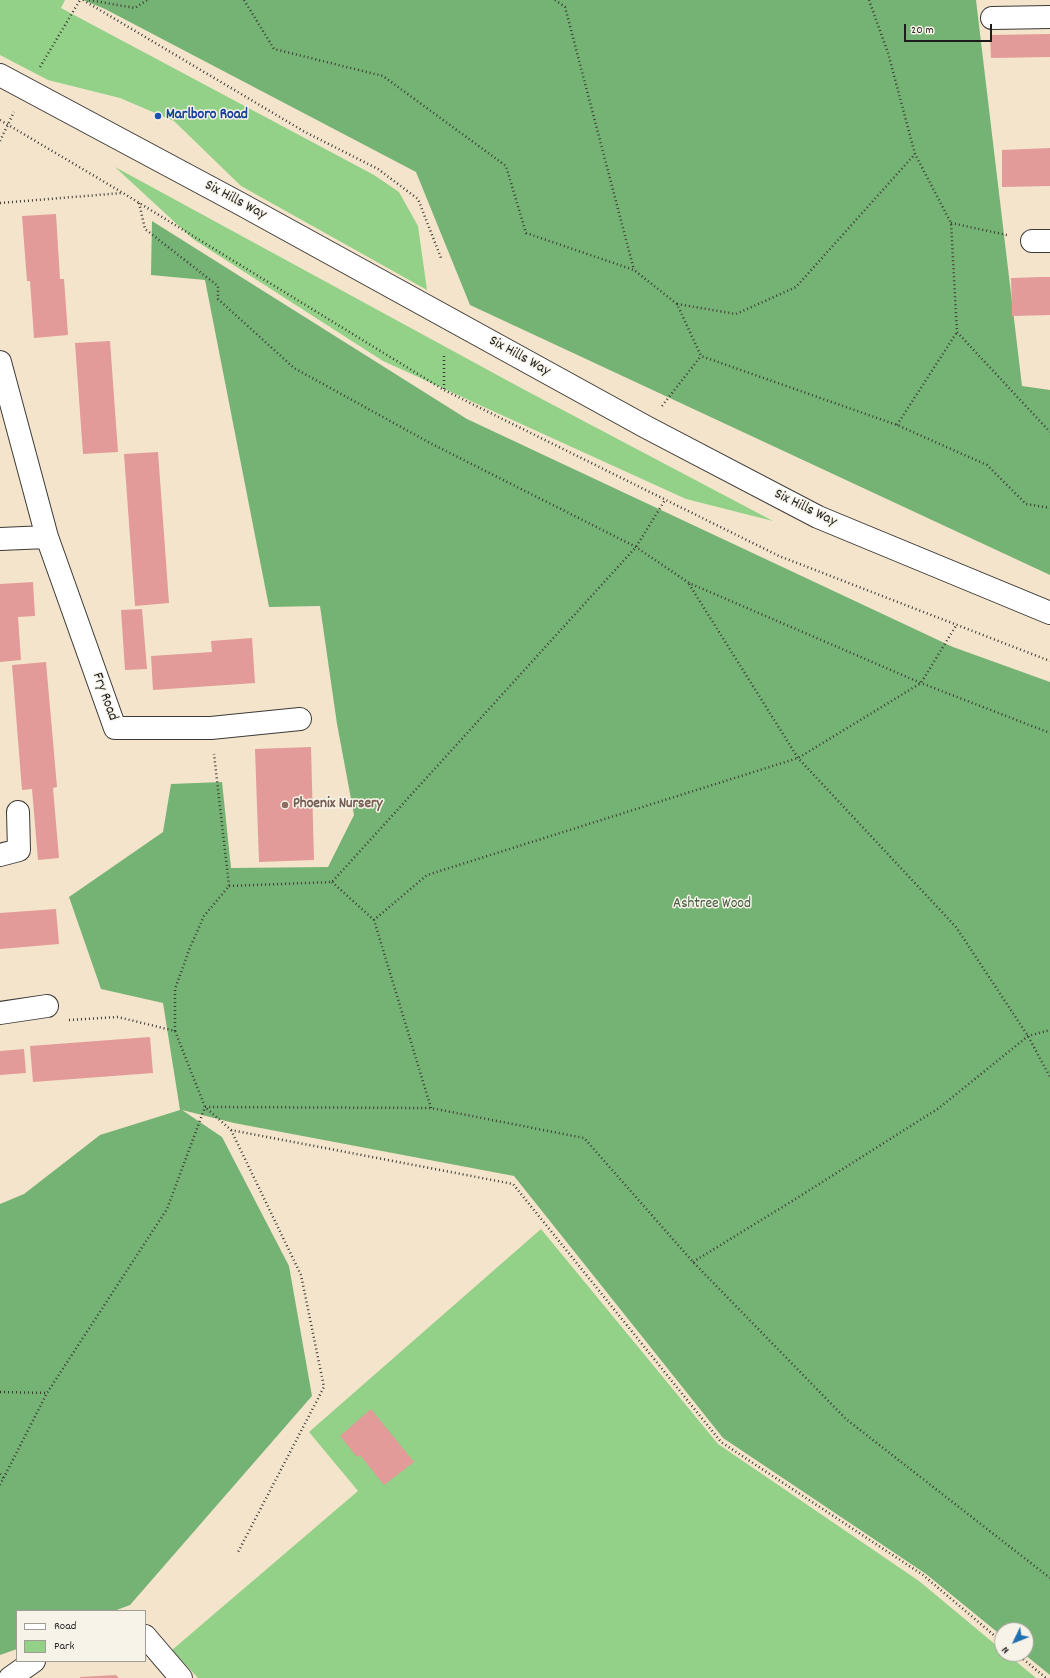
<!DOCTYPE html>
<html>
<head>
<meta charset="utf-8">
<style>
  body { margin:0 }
  #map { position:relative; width:1050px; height:1678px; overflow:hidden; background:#f4e4cc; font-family:Dekko,sans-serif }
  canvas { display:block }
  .legend { position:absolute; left:16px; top:1610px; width:130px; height:52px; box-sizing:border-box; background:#f7f3e8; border:1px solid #9f9d96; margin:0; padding:5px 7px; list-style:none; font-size:12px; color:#1c1c1c }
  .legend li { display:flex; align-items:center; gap:8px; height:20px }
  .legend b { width:20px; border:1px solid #9f9d96 }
  .north { position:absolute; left:994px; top:1622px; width:40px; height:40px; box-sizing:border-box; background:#f7f3e8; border:1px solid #9f9d96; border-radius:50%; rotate:227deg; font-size:11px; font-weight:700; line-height:16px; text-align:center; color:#1c1c1c }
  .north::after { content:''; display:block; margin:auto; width:14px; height:18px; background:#1f6fb2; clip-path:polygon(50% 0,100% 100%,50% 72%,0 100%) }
  .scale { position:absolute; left:904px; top:24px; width:88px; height:18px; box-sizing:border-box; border:2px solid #1c1c1c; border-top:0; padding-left:5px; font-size:12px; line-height:14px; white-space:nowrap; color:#1c1c1c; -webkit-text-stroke:3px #f7f3e8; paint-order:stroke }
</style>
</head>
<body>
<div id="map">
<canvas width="1050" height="1678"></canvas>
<ul class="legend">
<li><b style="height:5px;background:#fff"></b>Road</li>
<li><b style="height:11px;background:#92d187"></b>Park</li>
</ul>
<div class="north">N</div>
<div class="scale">20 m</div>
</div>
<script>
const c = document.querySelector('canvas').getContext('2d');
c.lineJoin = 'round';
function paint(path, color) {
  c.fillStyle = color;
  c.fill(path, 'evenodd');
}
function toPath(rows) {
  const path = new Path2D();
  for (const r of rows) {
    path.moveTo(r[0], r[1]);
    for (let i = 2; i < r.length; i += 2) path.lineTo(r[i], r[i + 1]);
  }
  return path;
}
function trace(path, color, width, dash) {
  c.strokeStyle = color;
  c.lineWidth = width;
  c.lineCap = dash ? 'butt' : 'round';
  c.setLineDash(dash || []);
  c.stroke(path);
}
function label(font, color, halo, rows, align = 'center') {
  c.font = font + ' Dekko,sans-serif';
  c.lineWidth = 3;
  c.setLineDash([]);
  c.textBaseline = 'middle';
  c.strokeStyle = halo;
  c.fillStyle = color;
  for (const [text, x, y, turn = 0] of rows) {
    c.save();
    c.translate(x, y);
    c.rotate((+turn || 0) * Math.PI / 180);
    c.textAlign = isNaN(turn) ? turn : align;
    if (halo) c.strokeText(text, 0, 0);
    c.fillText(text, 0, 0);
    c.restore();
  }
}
const green = toPath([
  [0,0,65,0,61,8,374,175,399,192,418,226,427,290,241,186,174,121,120,98,48,80,0,55],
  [115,167,521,388,773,521,686,499,383,361,193,239],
  [541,1229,718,1444,919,1581,1002,1650,1002,1654,1007,1654,1036,1678,198,1678,172,1650,358,1491,309,1432]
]);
const forest = toPath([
  [83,0,976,0,1022,386,1050,390,1050,575,470,305,416,172,105,9],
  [152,221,467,419,953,647,1050,682,1050,1675,1024,1654,1026,1654,1026,1630,1002,1630,1002,1636,926,1574,723,1438,514,1176,234,1123,182,1110,222,1137,289,1266,312,1396,130,1605,114,1611,17,1611,17,1649,0,1655,0,1204,24,1194,100,1135,180,1110,163,1003,101,989,69,897,163,832,171,784,222,782,231,868,328,867,354,815,337,724,320,606,269,607,205,280,151,275]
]);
const building = toPath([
  [1050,34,1050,57,991,58,990,35],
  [1050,148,1050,186,1002,187,1002,150],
  [56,214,60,279,64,279,68,335,34,338,30,281,27,281,22,216],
  [1040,277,1050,277,1050,315,1012,316,1011,278],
  [110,341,118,452,83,454,75,343],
  [158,452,169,603,135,606,124,454],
  [33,582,35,616,18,617,21,660,0,662,0,584],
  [142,609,147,669,125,670,121,610],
  [252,638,255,683,153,690,151,656,212,652,211,641],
  [46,662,57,787,53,788,59,858,38,860,32,789,22,790,12,665],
  [311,747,314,860,259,862,255,749],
  [56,909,59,944,0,949,0,913],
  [150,1037,153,1073,33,1082,30,1046],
  [24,1049,26,1073,0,1075,0,1051],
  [371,1409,414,1462,384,1485,360,1455,357,1457,340,1436],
  [116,1675,119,1678,80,1678,80,1677]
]);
const path = toPath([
  [83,0,305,132,378,169,418,199,441,258],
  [89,0,135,8,147,0],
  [244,0,274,49,383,76,506,166,526,233,634,270,677,304,701,356,897,425,987,465,1026,504,1050,508],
  [555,0,565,7,634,270],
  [869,0,888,53,915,154,951,223,957,332,1050,432],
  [40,67,80,0],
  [0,120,123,193,444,390,779,556,1050,661],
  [0,141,14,112],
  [0,203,122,193],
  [139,203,145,229,218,286,218,299,294,368,430,443,636,547,689,583,921,683,1050,733],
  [951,223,1007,235],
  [677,304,736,314,796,287,915,154],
  [444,356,444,390],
  [662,406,701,356],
  [897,425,957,332],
  [689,584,798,758,956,927,1028,1036,1050,1077],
  [332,882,374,920],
  [229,886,332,882,636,547,665,500],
  [69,1020,118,1017,175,1031,205,1107,231,1130,513,1184,721,1442,923,1575,1002,1642],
  [175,1031,175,989,189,950,204,916,229,886,214,754],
  [431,1108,374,920,427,875,798,758,921,683,957,624],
  [231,1130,301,1275,324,1387,237,1554],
  [693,1262,797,1198,939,1108,1028,1036,1050,1030],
  [0,1392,47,1393],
  [0,1474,4,1479],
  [0,1485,47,1393,167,1209,205,1107,431,1108,584,1138,693,1262,846,1419,1050,1578],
  [1017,1654,1046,1678]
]);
const minor = toPath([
  [992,18,1050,17],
  [0,75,239,203,646,427,818,517,1050,613],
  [1032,241,1050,241],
  [0,362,47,537,115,728,211,728,300,719],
  [0,539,47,537],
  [0,855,19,850,18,812],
  [0,1013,47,1006],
  [145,1636,181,1678],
  [10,1678,34,1661]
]);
const markers = [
  [158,116,4,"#1a4fb4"],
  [285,805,4,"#8d6e63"]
];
const transitNames = [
  ["Marlboro Road",166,116]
];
const streetNames = [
  ["Six Hills Way",235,201,28],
  ["Six Hills Way",519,357,29],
  ["Six Hills Way",805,509,26],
  ["Fry Road",104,697,70]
];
const educationNames = [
  ["Phoenix Nursery",293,805]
];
const parkNames = [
  ["Ashtree Wood",712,905]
];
paint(green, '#92d187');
paint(forest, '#75b374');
paint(building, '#e29b99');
trace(minor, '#3c3a36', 24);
trace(path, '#3c3a36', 2.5, [1, 3]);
trace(minor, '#fff', 22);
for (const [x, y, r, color] of markers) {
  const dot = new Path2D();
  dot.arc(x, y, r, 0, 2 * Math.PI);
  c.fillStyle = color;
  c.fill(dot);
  trace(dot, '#f7f3e8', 1.5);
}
label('bold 15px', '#164399', '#f7f3e8', transitNames, 'left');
label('15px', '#1c1c1c', '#f7f3e8', streetNames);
label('bold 15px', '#785e54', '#f7f3e8', educationNames, 'left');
label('15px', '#455b41', '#f7f3e8', parkNames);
</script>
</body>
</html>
